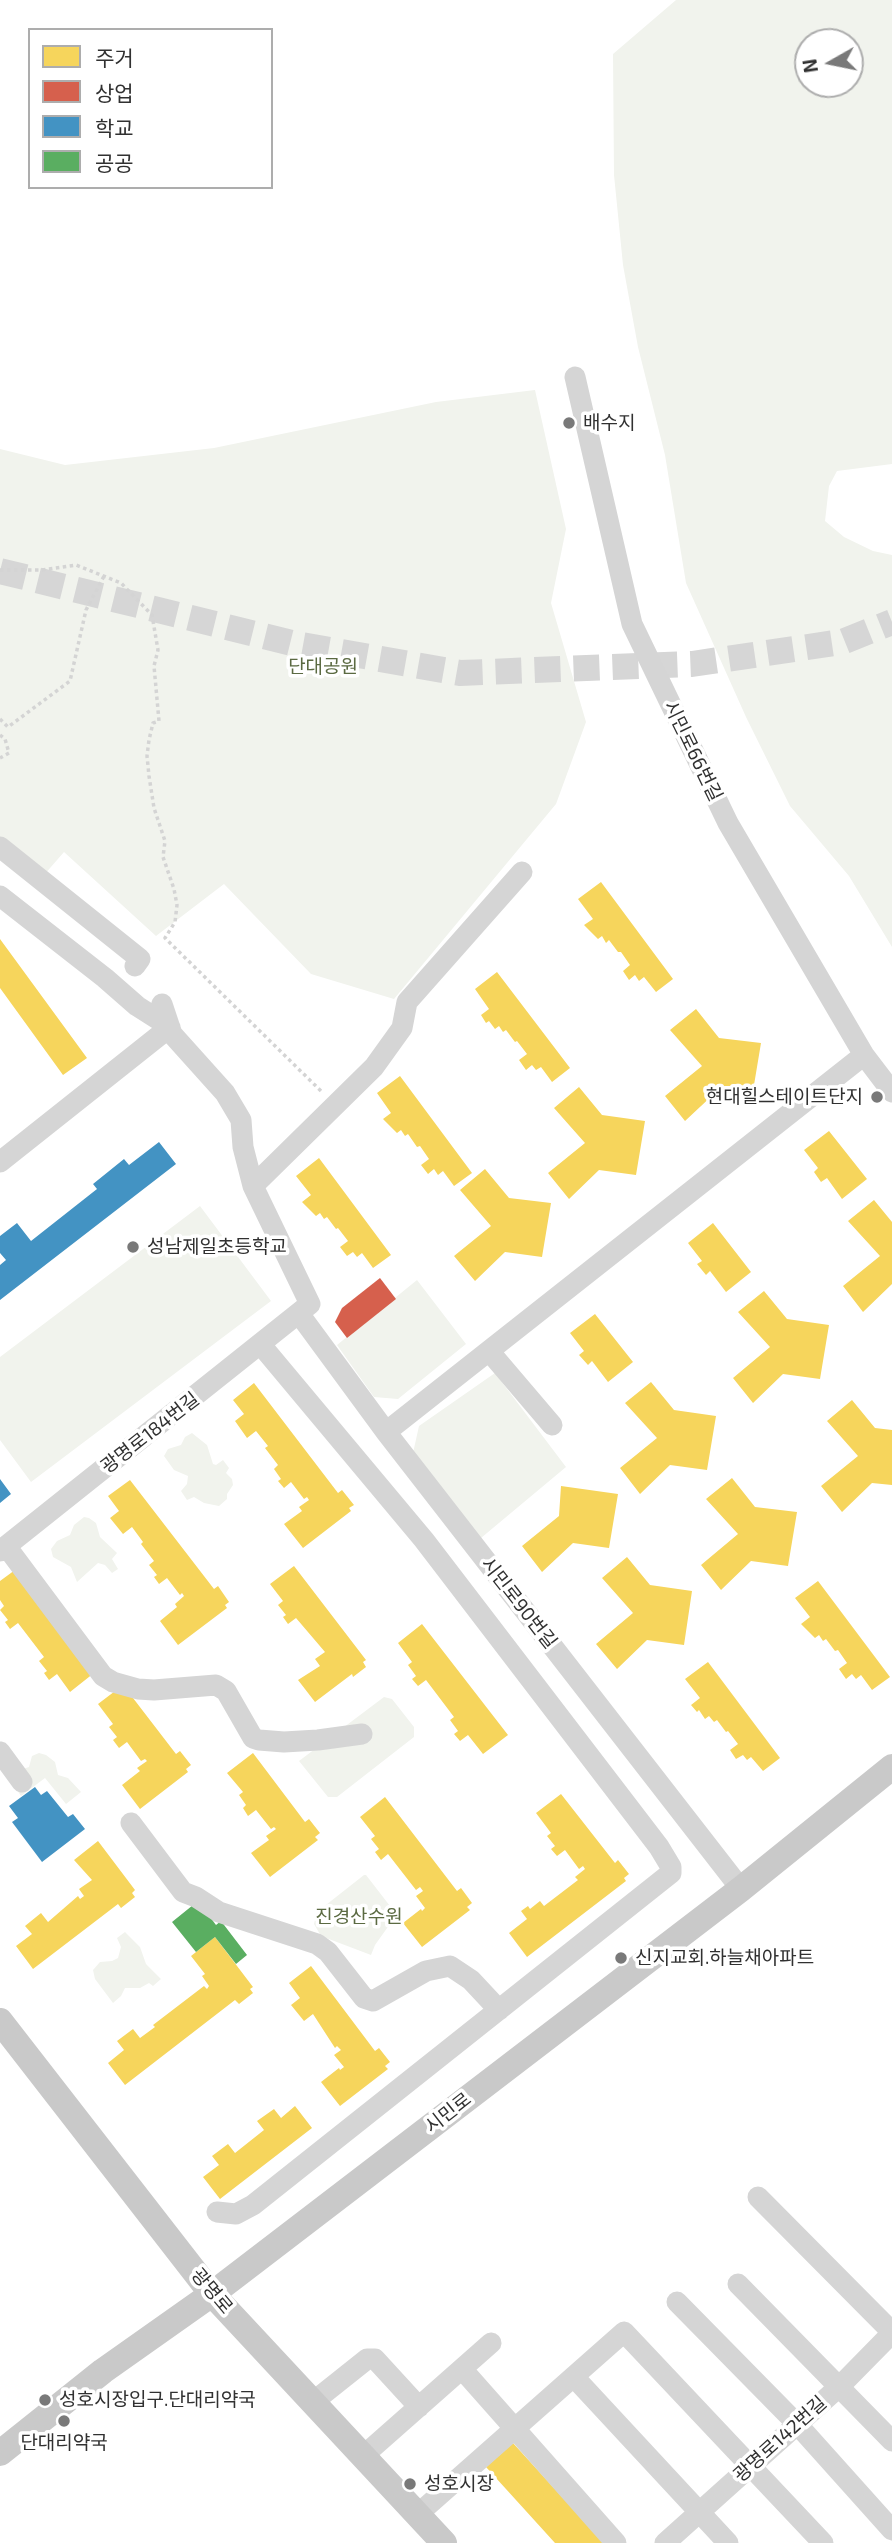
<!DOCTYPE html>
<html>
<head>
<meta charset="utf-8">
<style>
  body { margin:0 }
  #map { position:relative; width:892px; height:2543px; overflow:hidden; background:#fff; font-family:"Exo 2","Noto Sans KR",sans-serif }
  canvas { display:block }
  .legend { position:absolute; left:28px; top:28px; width:245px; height:161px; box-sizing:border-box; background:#fff; border:2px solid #adadad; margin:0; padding:9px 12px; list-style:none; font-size:21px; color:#313131 }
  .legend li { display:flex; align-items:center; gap:14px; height:35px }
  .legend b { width:35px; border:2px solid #adadad }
  .north { position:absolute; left:794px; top:28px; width:70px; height:70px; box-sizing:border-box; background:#fff; border:2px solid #adadad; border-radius:50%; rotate:261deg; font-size:19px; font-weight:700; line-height:28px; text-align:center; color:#313131 }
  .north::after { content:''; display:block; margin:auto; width:24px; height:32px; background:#797979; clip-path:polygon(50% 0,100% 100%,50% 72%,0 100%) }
</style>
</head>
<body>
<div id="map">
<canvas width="892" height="2543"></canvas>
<ul class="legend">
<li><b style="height:19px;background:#f6d55c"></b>주거</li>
<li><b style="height:19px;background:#d6604d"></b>상업</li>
<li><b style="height:19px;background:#4393c3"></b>학교</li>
<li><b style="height:19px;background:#5aae61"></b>공공</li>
</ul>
<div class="north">N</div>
</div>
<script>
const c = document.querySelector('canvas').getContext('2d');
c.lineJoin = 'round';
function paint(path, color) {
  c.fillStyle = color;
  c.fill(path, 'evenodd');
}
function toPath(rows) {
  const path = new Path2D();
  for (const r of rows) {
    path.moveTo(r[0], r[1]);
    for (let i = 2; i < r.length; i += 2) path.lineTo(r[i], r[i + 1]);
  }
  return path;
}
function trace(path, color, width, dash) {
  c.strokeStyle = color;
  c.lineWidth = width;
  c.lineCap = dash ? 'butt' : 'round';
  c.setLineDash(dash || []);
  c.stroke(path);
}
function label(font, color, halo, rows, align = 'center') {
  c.font = font + ' "Exo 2","Noto Sans KR",sans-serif';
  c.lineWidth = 7;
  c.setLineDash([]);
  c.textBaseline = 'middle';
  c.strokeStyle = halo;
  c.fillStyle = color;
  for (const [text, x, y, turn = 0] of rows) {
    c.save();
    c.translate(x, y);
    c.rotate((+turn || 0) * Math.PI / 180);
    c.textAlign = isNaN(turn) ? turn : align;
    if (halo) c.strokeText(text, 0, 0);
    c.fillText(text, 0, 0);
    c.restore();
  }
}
const green = toPath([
  [676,0,892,0,892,464,837,471,829,486,825,521,844,537,873,551,892,555,892,947,849,876,790,806,746,717,686,583,665,455,638,347,623,265,614,175,613,54],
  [808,42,850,42,850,84,808,84],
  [535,390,566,529,551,603,586,722,556,804,394,999,311,974,224,884,156,936,64,852,37,883,0,860,0,449,65,465,214,448,436,402],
  [200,1206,271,1301,31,1482,0,1440,0,1357],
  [417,1280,466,1344,398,1399,374,1397,337,1345],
  [495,1373,566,1467,481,1538,413,1453,419,1426],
  [192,1433,207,1445,213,1464,216,1465,223,1460,229,1468,226,1473,232,1479,233,1485,227,1494,227,1499,219,1506,204,1503,194,1497,187,1500,181,1491,187,1484,188,1476,174,1470,164,1456,168,1449,181,1445,185,1437],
  [84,1517,89,1518,96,1523,100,1537,117,1553,112,1559,118,1569,112,1573,105,1565,98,1563,77,1582,71,1567,53,1557,51,1549,57,1541,70,1535,74,1525],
  [384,1697,392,1699,414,1727,414,1737,337,1797,328,1797,299,1761],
  [39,1753,46,1755,55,1762,58,1775,68,1778,81,1792,66,1804,45,1778,21,1796,15,1787,23,1769,29,1767,32,1756],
  [364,1875,366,1875,390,1906,392,1914,390,1924,375,1945,371,1955,321,1936,314,1924,317,1912],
  [125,1932,140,1947,146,1964,161,1979,153,1986,149,1983,140,1988,125,1988,121,1996,113,2003,95,1979,93,1970,100,1962,112,1961,118,1958,121,1947,117,1938]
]);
const homes = toPath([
  [601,882,673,979,656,992,644,977,639,981,635,975,629,980,623,971,630,965,621,952,618,952,609,940,606,943,602,936,598,939,584,925,593,919,578,899],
  [0,939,87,1058,63,1075,0,988],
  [497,972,570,1068,552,1082,541,1067,536,1070,532,1065,526,1070,519,1060,527,1054,517,1041,515,1042,506,1030,503,1032,499,1026,495,1029,489,1021,486,1023,481,1015,489,1009,475,989],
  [696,1009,719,1038,761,1043,752,1097,716,1092,685,1121,665,1096,702,1066,670,1030],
  [400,1076,472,1173,454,1186,443,1171,438,1175,434,1169,428,1174,421,1165,429,1159,420,1146,417,1147,408,1134,405,1136,401,1130,397,1133,383,1119,391,1113,377,1093],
  [579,1087,602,1115,645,1121,636,1175,599,1170,569,1199,548,1173,585,1143,554,1108],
  [829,1131,867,1179,842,1199,827,1178,821,1182,814,1172,818,1168,804,1150],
  [319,1158,391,1255,373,1268,362,1253,357,1257,353,1252,347,1256,340,1247,348,1241,338,1228,336,1229,327,1217,324,1219,320,1213,316,1216,302,1202,311,1195,296,1176],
  [485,1169,509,1198,551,1203,542,1257,505,1252,475,1281,454,1256,491,1226,460,1190],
  [874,1200,892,1222,892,1284,863,1312,843,1286,880,1256,848,1221],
  [713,1223,751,1272,726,1292,710,1271,706,1275,697,1264,702,1261,688,1243],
  [764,1291,787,1319,829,1325,820,1379,783,1374,753,1403,733,1378,770,1347,738,1312],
  [595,1314,633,1362,608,1382,592,1361,588,1365,579,1355,584,1351,570,1333],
  [651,1382,674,1410,716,1416,707,1470,670,1465,640,1494,620,1468,657,1438,625,1403],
  [254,1383,338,1493,342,1490,354,1505,349,1508,351,1511,303,1548,284,1524,302,1511,299,1507,309,1500,307,1497,304,1499,291,1482,284,1488,278,1481,281,1479,274,1469,278,1465,265,1448,268,1446,256,1431,247,1438,235,1421,244,1414,233,1400],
  [852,1400,875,1428,892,1430,892,1485,872,1483,842,1512,821,1486,858,1456,827,1421],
  [732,1478,755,1507,797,1512,788,1566,751,1561,721,1590,701,1565,738,1534,706,1499],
  [130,1480,214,1589,218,1586,229,1602,225,1605,227,1608,178,1645,160,1621,177,1607,175,1604,184,1596,182,1593,180,1595,167,1578,159,1584,154,1577,157,1575,149,1565,154,1561,141,1544,143,1542,132,1527,123,1534,110,1518,119,1511,108,1496],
  [561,1486,618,1494,609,1548,573,1543,542,1572,522,1546,559,1516],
  [627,1557,650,1585,692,1591,684,1645,647,1640,617,1669,596,1644,633,1613,602,1578],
  [294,1566,366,1660,363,1662,366,1667,353,1677,352,1674,315,1702,298,1680,320,1666,315,1659,325,1652,296,1618,288,1624,283,1617,286,1615,278,1605,283,1601,270,1584],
  [15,1570,94,1673,70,1692,57,1674,49,1680,44,1673,47,1671,39,1661,44,1657,18,1623,10,1629,5,1622,8,1620,0,1610,4,1606,0,1600,0,1581],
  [818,1581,890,1677,872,1690,861,1675,856,1679,852,1674,846,1679,839,1669,847,1663,838,1650,835,1651,826,1639,823,1641,819,1635,815,1638,801,1624,810,1617,795,1598],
  [422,1624,508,1735,483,1754,468,1735,460,1741,454,1734,458,1731,450,1720,454,1717,426,1680,418,1686,412,1679,416,1676,408,1665,412,1662,398,1643],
  [708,1662,780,1758,763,1771,751,1757,747,1760,743,1755,736,1759,730,1750,738,1744,728,1731,726,1732,717,1720,714,1722,709,1716,705,1719,699,1710,697,1712,691,1705,700,1698,685,1679],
  [123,1685,176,1754,180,1751,191,1765,186,1769,188,1772,140,1809,122,1785,140,1771,137,1768,147,1761,145,1759,141,1761,127,1742,119,1748,113,1740,117,1737,109,1727,113,1724,98,1704],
  [253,1753,305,1822,309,1819,320,1833,315,1837,318,1840,270,1877,251,1853,269,1840,266,1836,276,1829,274,1827,271,1829,256,1810,248,1816,243,1808,246,1805,239,1795,243,1792,227,1773],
  [561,1794,615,1863,618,1860,629,1874,624,1878,626,1881,527,1957,509,1933,527,1919,521,1911,528,1906,530,1909,540,1901,544,1906,578,1880,575,1877,585,1869,583,1866,579,1869,565,1850,557,1856,551,1849,555,1846,547,1836,551,1833,536,1813],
  [385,1797,457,1891,461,1888,472,1903,467,1907,470,1910,422,1947,403,1923,421,1909,422,1911,425,1908,416,1896,423,1891,420,1887,416,1890,388,1854,381,1860,375,1852,379,1849,371,1839,375,1836,360,1817],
  [98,1841,135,1890,132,1893,135,1897,121,1908,118,1904,33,1969,16,1946,32,1934,25,1926,41,1913,48,1922,78,1896,80,1899,84,1896,79,1889,92,1880,74,1860],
  [215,1937,253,1987,250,1989,253,1993,239,2004,235,2000,125,2085,108,2063,124,2050,117,2041,133,2029,140,2038,155,2027,153,2025,204,1986,207,1989,209,1986,202,1976,205,1974,191,1956],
  [311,1966,375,2051,379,2048,390,2062,385,2066,388,2069,340,2106,321,2082,339,2068,340,2070,344,2067,334,2055,341,2050,337,2046,335,2048,313,2014,304,2021,291,2005,300,1998,289,1983],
  [295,2106,312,2128,220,2199,203,2177,219,2165,212,2156,228,2144,235,2153,264,2130,257,2121,274,2109,281,2118],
  [513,2443,604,2543,555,2543,486,2467]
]);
const shops = toPath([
  [380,1278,396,1299,347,1338,335,1322,342,1308]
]);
const schools = toPath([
  [159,1142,176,1164,0,1300,0,1265,6,1260,0,1253,0,1236,17,1223,31,1241,97,1189,93,1184,124,1159,129,1165],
  [0,1479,11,1494,0,1503],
  [35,1787,41,1795,47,1791,68,1817,73,1814,85,1829,42,1862,12,1822,18,1818,9,1806]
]);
const public = toPath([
  [198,1901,216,1925,221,1921,247,1955,236,1964,215,1937,196,1952,172,1922]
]);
const majorTunnel = toPath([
  [0,571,296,644,460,673,692,664,842,642,892,622]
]);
const path = toPath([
  [0,570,42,570,76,565,121,583,152,615,158,650,154,666,159,721,153,723,149,740,147,756,149,776,154,808,165,841,163,857,174,889,177,905,175,922,165,938,322,1092],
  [0,719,8,727,70,681,86,610,104,576],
  [0,735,5,739,9,753,0,758]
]);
const minor = toPath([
  [575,377,632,624,728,823,864,1055,892,1092],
  [0,847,140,959,135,966],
  [0,896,105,978,137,1006,170,1027,0,1162],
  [253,1186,374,1067,402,1028,407,1002,522,872],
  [300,1315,386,1432,741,1889],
  [489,1351,552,1425],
  [386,1432,864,1055],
  [6,1546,103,1676,113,1682,138,1689,154,1690,216,1685,226,1691,253,1738,259,1740,284,1742,318,1740,362,1734],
  [0,1551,310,1304,253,1186,243,1147,241,1120,225,1093,172,1034,162,1004],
  [0,1752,22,1782],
  [131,1823,183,1892,196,1897,219,1912,317,1944,328,1952,364,1998,373,2001,426,1971,450,1966,471,1980,499,2010],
  [758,2197,892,2332],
  [217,2212,236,2214,253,2205,671,1873,671,1867,659,1847,424,1540,261,1345],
  [738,2284,892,2441],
  [677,2302,797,2424,892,2530],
  [462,2369,616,2543],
  [574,2377,728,2543],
  [313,2402,367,2359,375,2359,419,2407],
  [363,2456,491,2343],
  [418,2514,624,2332,823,2543],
  [665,2543,840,2386,892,2333]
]);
const major = toPath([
  [0,2021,212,2294,444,2543],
  [0,2453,103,2371,212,2294,741,1889,892,1767]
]);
const markers = [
  [569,423,7,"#797979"],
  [877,1097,7,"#797979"],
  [133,1247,7,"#797979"],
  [621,1958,7,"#797979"],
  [45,2400,7,"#797979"],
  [64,2421,7,"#797979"],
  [410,2484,7,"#797979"]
];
const poiNames = [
  ["배수지",583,423],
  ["현대힐스테이트단지",863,1097,"right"],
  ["성남제일초등학교",147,1247],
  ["신지교회.하늘채아파트",635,1958],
  ["성호시장입구.단대리약국",59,2400],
  ["단대리약국",64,2443,"center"],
  ["성호시장",424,2484]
];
const parkNames = [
  ["단대공원",323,667],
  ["진경산수원",359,1917]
];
const streetNames = [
  ["시민로66번길",693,751,64],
  ["광명로184번길",150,1433,-38],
  ["시민로90번길",519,1603,52],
  ["시민로",448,2113,-38],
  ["광명로",212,2291,50],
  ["광명로142번길",780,2439,-42]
];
paint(green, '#f1f3ed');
paint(homes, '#f6d55c');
paint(shops, '#d6604d');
paint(schools, '#4393c3');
paint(public, '#5aae61');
trace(majorTunnel, '#d6d6d6', 26, [26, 13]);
trace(path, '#d4d4d4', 3.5, [3.5, 3.5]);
trace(minor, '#d5d5d5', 21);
trace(major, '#c9c9c9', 26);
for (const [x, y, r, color] of markers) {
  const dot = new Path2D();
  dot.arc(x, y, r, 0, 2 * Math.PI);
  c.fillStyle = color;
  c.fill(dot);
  trace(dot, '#fff', 2.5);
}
label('19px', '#313131', '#fff', poiNames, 'left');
label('19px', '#5b6a42', '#fff', parkNames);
label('19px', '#313131', '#fff', streetNames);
</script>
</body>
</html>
